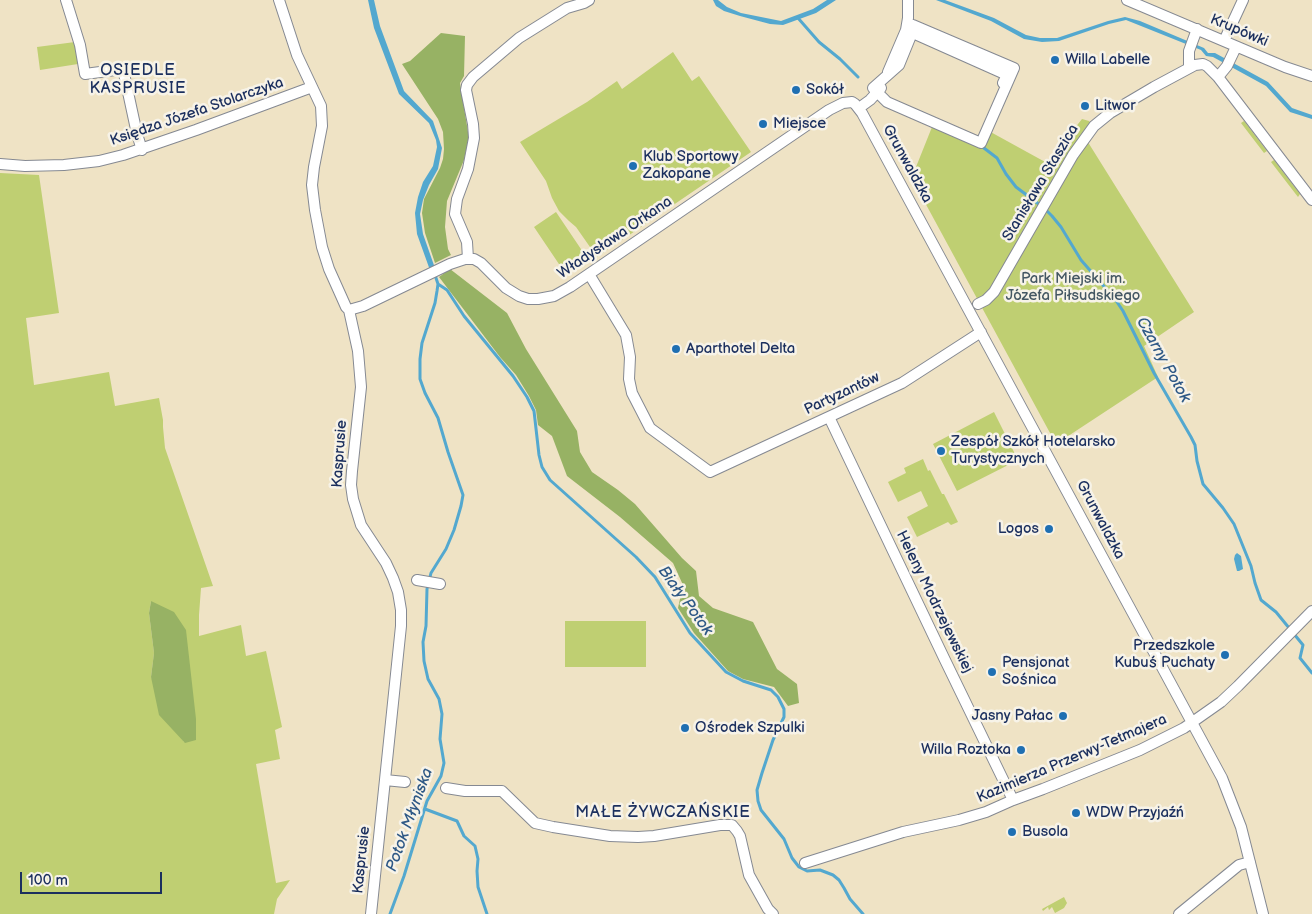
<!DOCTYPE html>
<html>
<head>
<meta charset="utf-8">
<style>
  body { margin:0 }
  #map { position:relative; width:1312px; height:914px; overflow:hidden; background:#efe3c5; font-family:"Balsamiq Sans",sans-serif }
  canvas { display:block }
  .scale { position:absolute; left:20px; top:872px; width:142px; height:22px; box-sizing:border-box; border:2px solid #1b2f5e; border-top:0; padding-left:6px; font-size:15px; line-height:18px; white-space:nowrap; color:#1b2f5e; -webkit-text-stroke:4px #f7f3e8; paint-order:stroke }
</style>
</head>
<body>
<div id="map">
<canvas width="1312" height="914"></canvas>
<div class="scale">100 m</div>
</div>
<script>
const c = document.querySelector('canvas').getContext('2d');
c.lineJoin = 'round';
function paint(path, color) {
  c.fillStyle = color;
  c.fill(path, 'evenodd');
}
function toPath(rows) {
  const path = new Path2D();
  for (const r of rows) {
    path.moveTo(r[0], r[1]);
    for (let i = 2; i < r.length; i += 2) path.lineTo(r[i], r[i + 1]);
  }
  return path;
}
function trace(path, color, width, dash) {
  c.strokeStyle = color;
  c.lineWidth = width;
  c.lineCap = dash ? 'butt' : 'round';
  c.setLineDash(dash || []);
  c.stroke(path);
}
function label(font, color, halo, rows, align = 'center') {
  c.font = font + ' "Balsamiq Sans",sans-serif';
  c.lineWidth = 5;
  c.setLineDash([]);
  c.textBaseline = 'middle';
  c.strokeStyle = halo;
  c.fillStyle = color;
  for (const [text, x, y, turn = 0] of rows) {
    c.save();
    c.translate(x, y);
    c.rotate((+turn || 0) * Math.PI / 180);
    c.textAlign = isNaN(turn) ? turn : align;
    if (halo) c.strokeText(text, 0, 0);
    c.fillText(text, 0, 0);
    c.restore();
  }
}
const green = toPath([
  [75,42,78,64,40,70,37,47],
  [673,52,692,81,699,76,751,152,597,257,576,227,569,221,559,211,552,198,546,181,520,142,587,102,617,81,622,89],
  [1082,119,1089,121,1095,129,1086,139,1194,312,1144,346,1158,377,1056,444,910,175,914,172,934,122,981,143,987,130,1047,163],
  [1244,121,1267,151,1264,153,1241,123],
  [1274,160,1300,194,1298,197,1271,162],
  [0,173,39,175,59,313,26,318,34,385,109,372,115,406,159,398,163,420,163,427,165,448,213,586,201,588,199,615,199,636,241,625,246,656,266,651,282,727,275,730,280,759,256,764,276,883,290,880,277,899,274,914,0,914],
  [151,601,184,742,151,677,154,653,149,613],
  [556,212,587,258,565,273,534,227],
  [994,412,1018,460,957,491,933,444],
  [923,459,928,471,930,470,942,494,944,494,958,522,951,525,948,522,917,537,907,517,928,506,921,491,898,502,888,482,906,473,904,468],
  [565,621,646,621,646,667,565,667],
  [1064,897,1067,903,1064,908,1055,913,1052,907,1049,910,1048,907,1043,911,1042,909]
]);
const forest = toPath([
  [441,33,465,36,464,76,460,83,468,132,468,141,464,160,447,201,445,227,448,249,451,255,435,263,425,233,422,213,424,199,440,168,443,159,444,149,443,132,438,119,402,64,410,61],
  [450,269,507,313,526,349,577,431,580,452,592,472,618,490,635,504,682,558,696,571,699,596,713,608,753,622,777,669,797,684,799,703,788,706,774,687,743,679,728,671,694,633,678,608,683,585,673,563,620,517,567,476,552,436,538,425,536,410,529,396,516,375,500,357,439,277],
  [151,601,174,612,186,630,196,719,196,740,185,743,159,715,151,677,154,653,149,613]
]);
const water = toPath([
  [368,0,374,0,380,26,404,91,433,121,442,148,438,169,429,185,423,200,420,214,423,234,436,271,431,273,417,234,415,213,418,197,423,182,433,166,437,147,436,140,429,123,399,94,374,28],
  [713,0,718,0,727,7,741,13,781,21,813,9,827,0,836,0,816,13,783,25,770,24,740,16,724,11,716,6],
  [936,0,945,0,994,18,1026,35,1040,38,1057,38,1108,21,1125,17,1140,21,1204,48,1208,53,1215,53,1268,82,1292,108,1312,115,1312,119,1290,112,1266,86,1213,57,1206,56,1201,50,1126,20,1109,24,1059,41,1042,42,1024,39,991,21],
  [1237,553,1241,556,1243,569,1239,571,1237,571,1234,559,1235,555]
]);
const stream = toPath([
  [798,18,819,42,840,59,858,77],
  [980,145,997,158,1006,174,1016,187,1044,208,1052,216,1061,227,1081,260,1115,299,1123,311,1154,373,1191,437,1195,445,1197,461,1203,484,1223,508,1234,524,1251,566,1255,583,1261,600,1276,612,1303,645,1300,658,1312,673],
  [438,284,447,290,464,316,513,376,527,397,534,411,539,455,542,467,550,480,636,557,655,577,690,633,726,672,743,681,771,690,778,697,784,709,784,717,773,740,762,773,757,790,758,801,761,810,784,839,792,858,799,867,807,871,820,870,833,875,839,880,844,888,850,899,863,914],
  [425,809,457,821,464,836,475,846,478,859,477,871,478,887,487,914],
  [390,914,404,876,427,801,441,776,444,763,440,739,442,714,439,699,428,679,424,661,423,642,426,626,427,589,431,573,446,549,454,530,461,506,463,495,448,452,438,418,425,393,420,379,420,359,422,343,435,303,437,291,438,284,435,275]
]);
const minor = toPath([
  [66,0,80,45,85,74,123,69,137,134,142,150],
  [279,0,297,55,321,106,322,126,314,167,312,185,315,210,322,247,329,269,342,298,346,307,349,310,358,351,361,387,352,471,351,485,353,499,361,525,386,563,393,578,398,592,401,610,401,626,371,914],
  [1127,0,1285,67,1312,76],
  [913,25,1014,68,981,143,887,102,873,88,899,65,910,38,913,25],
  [906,30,1007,75,1003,83],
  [1224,41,1243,0],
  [1189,68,1189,51,1197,29],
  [888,72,906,30,908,18,908,0],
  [1218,77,1227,66,1236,47],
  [859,108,870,100,881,88],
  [0,164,25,166,64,165,99,161,123,155,196,130,312,87],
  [468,259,467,242,455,214,457,199,468,169,474,138,473,124,466,90,467,85,473,77,519,38,567,8,584,3,589,0],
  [589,274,626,335,630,357,629,379,632,393,650,428,710,472,902,383,981,332],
  [978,304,986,300,994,292,1073,155,1094,126,1110,113,1154,87,1195,65,1203,64,1207,66,1218,77,1312,200],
  [349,310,363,306,450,264,465,259,474,259,481,263,506,288,519,296,528,299,538,299,554,296,570,287,829,110,843,103,852,102,855,104,862,113,1222,778,1241,827,1263,914],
  [829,417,944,658,1013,800],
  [417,580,440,584],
  [385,780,405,782],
  [446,788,465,791,502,791,535,823,553,827,610,836,638,837,654,836,720,825,732,825,737,831,740,836,749,875,768,909,773,914],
  [805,863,903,832,959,820,986,812,1013,800,1043,789,1140,750,1184,728,1221,702,1238,686,1312,611],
  [1179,914,1239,865,1250,862]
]);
const markers = [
  [1055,60,5,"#1f6fb2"],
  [796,90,5,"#1f6fb2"],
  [1085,106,5,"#1f6fb2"],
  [763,124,5,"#1f6fb2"],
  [633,166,5,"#1f6fb2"],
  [676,349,5,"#1f6fb2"],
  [941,451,5,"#1f6fb2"],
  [1049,529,5,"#1f6fb2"],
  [1225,655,5,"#1f6fb2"],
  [992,672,5,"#1f6fb2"],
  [1063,716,5,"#1f6fb2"],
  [685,728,5,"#1f6fb2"],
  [1021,750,5,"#1f6fb2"],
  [1076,813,5,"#1f6fb2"],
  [1012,832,5,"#1f6fb2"]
];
const streetNames = [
  ["Krupówki",1239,31,23],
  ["Księdza Józefa Stolarczyka",197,112,-19],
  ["Grunwaldzka",907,164,61],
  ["Stanisława Staszica",1041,183,-59],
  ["Władysława Orkana",615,238,-34],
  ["Partyzantów",842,394,-25],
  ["Kasprusie",340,454,-86],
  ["Grunwaldzka",1100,520,62],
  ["Heleny Modrzejewskiej",934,602,64],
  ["Kazimierza Przerwy-Tetmajera",1072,759,-23],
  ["Kasprusie",362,860,-84]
];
const poiNames = [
  ["Willa Labelle",1065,60],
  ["Sokół",806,90],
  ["Litwor",1095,106],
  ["Miejsce",773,124],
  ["Klub Sportowy",643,157],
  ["Zakopane",643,174],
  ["Aparthotel Delta",686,349],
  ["Zespół Szkół Hotelarsko",951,442],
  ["Turystycznych",951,459],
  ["Logos",1039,529,"right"],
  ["Przedszkole",1215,646,"right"],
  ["Kubuś Puchaty",1215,663,"right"],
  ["Pensjonat",1002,663],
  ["Sośnica",1002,680],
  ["Jasny Pałac",1053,716,"right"],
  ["Ośrodek Szpulki",695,728],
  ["Willa Roztoka",1011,750,"right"],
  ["WDW Przyjaźń",1086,813],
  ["Busola",1022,832]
];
const parkNames = [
  ["Park Miejski im.",1073,279],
  ["Józefa Piłsudskiego",1073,296]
];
const neighbourhoodNames = [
  ["OSIEDLE",138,71],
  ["KASPRUSIE",138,89],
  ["MAŁE ŻYWCZAŃSKIE",663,813]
];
const waterNames = [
  ["Czarny Potok",1163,360,61],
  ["Biały Potok",685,601,54],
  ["Potok Młyniska",410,820,-70]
];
paint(green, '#bfcf72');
paint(forest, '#97b264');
paint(water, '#53a8cf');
trace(stream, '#53a8cf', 3);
trace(minor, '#858992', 12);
trace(minor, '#fff', 10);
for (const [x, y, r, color] of markers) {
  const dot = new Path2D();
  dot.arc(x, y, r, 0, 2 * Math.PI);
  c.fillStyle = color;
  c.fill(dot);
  trace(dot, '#f7f3e8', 2);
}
label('15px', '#1b2f5e', '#f7f3e8', streetNames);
label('15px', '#1b2f5e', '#f7f3e8', poiNames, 'left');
label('15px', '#445763', '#f7f3e8', parkNames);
c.letterSpacing = '1px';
label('16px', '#1b2f5e', '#f7f3e8', neighbourhoodNames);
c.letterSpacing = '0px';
label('italic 16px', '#2f5986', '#f7f3e8', waterNames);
</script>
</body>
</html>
